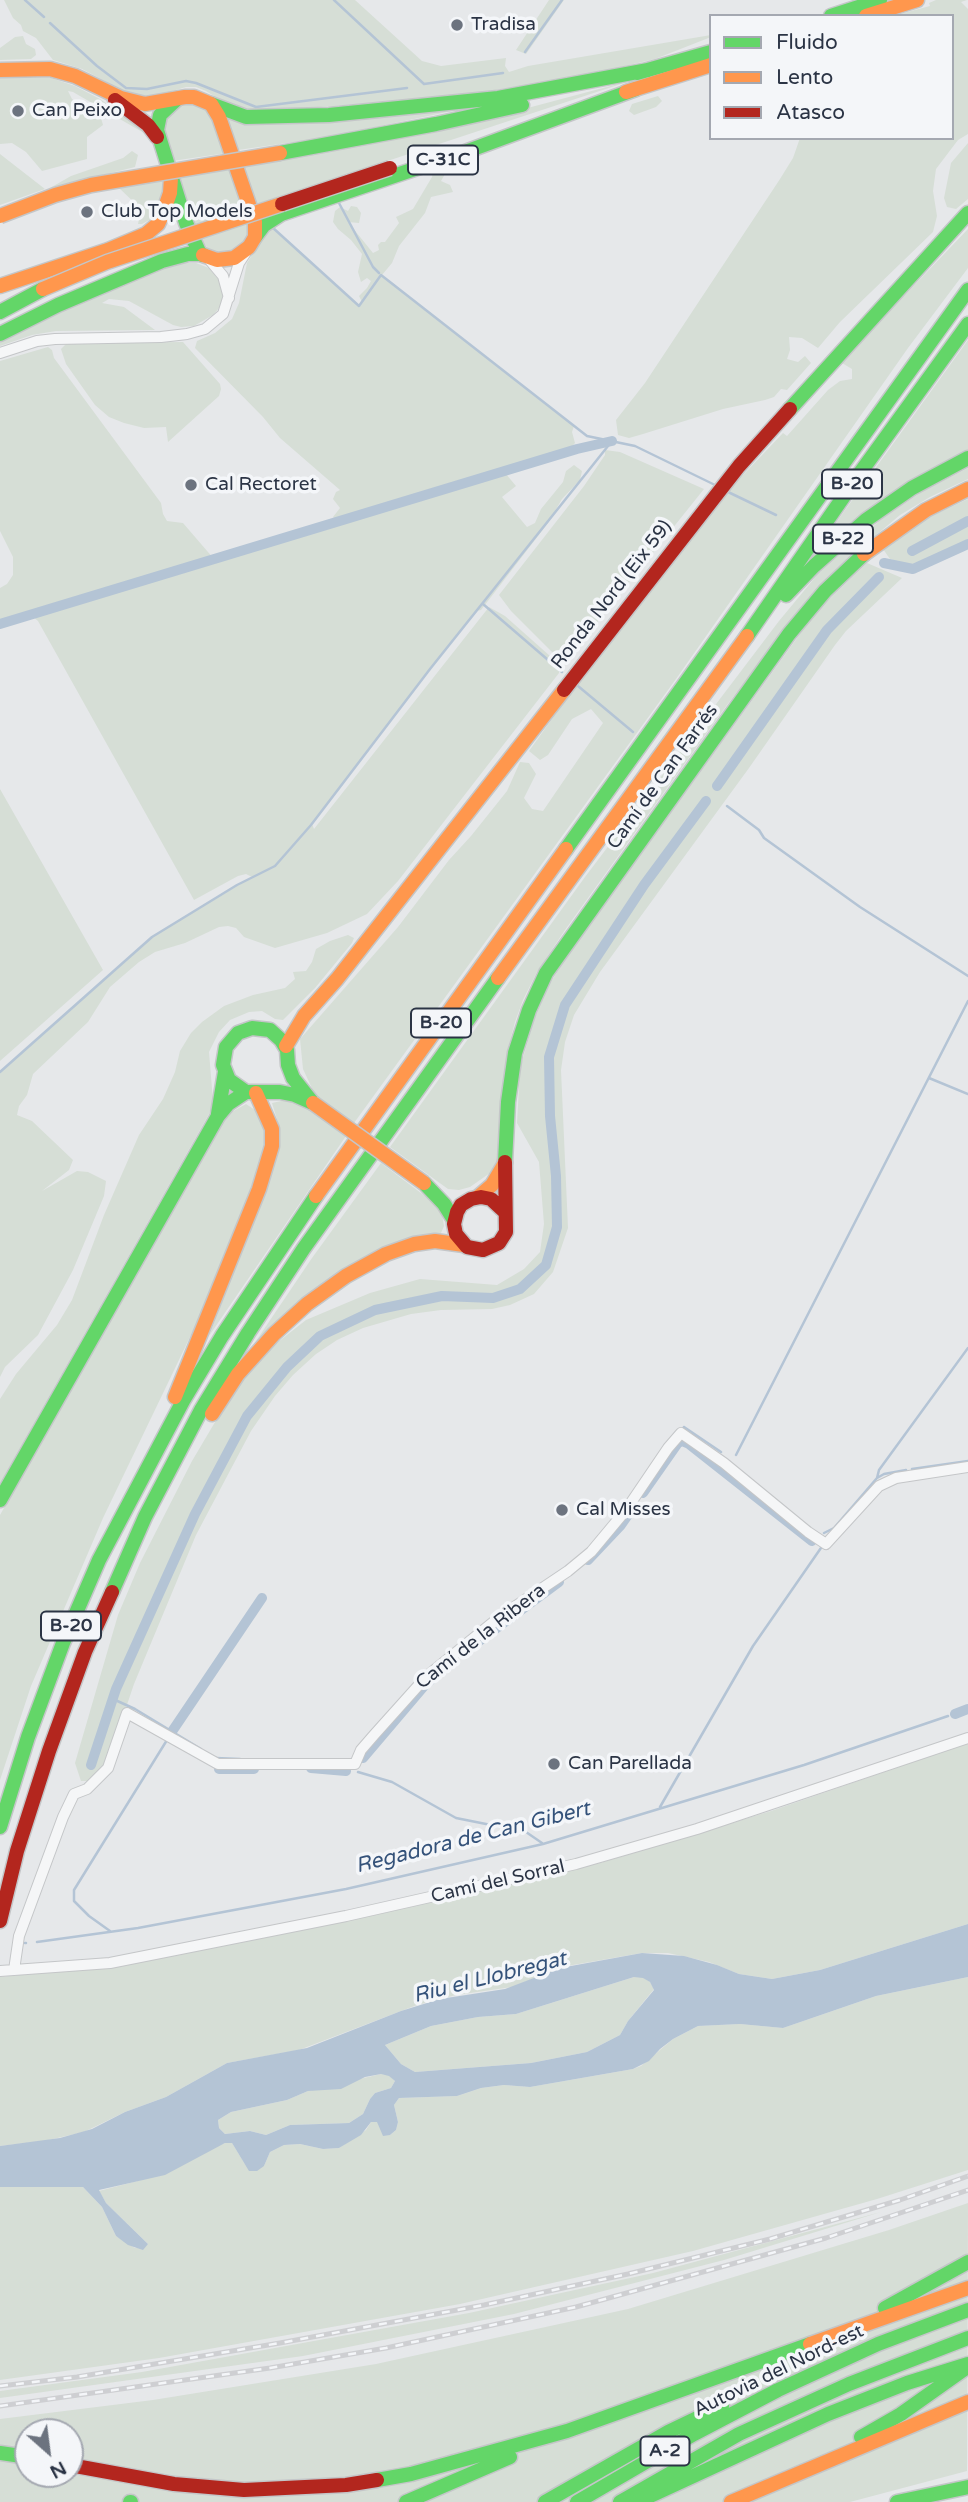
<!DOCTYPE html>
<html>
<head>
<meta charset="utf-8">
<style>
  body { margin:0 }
  #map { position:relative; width:968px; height:2502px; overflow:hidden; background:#e6e8ea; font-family:"Varela Round",sans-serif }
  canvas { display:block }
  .legend { position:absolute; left:709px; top:14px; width:245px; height:126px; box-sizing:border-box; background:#f4f6f9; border:2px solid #a4a8b1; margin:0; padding:9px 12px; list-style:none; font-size:21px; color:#2b3445 }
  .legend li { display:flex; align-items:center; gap:14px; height:35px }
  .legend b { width:35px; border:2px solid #a4a8b1 }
  .north { position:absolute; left:14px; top:2418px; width:70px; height:70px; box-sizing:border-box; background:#f4f6f9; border:2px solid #a4a8b1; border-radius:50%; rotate:152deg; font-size:19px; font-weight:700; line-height:28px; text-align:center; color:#2b3445 }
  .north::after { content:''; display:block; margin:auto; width:24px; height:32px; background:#6c737f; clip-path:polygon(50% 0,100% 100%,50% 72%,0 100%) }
</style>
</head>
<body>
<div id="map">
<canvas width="968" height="2502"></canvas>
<ul class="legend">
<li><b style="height:9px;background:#63d668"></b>Fluido</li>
<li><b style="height:9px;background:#ff974d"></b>Lento</li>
<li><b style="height:9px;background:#b3261e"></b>Atasco</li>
</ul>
<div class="north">N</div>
</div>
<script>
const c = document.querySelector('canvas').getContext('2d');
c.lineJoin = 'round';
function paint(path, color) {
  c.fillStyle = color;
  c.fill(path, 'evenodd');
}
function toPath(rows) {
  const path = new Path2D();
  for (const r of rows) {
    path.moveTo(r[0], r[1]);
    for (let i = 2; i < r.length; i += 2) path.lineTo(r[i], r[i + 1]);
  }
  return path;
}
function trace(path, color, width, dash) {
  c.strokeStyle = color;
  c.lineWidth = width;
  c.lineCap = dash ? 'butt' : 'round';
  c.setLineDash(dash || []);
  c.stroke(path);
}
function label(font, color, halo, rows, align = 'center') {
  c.font = font + ' "Varela Round",sans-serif';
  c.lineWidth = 7;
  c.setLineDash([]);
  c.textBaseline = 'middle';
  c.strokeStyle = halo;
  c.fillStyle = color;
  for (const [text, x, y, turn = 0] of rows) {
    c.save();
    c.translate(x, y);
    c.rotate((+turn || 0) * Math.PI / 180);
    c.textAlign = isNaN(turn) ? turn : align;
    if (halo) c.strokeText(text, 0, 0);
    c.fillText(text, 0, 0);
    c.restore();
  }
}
const green = toPath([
  [4,0,355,0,422,61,441,66,506,58,505,66,509,72,528,66,711,35,711,37,655,59,591,74,466,95,260,112,229,106,206,91,196,87,186,87,156,96,143,97,124,91,82,69,53,60,36,38,23,31,21,25,13,18],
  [549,0,564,0,526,54,516,50],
  [936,0,967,0,961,2,968,9,968,134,958,140,936,169,933,191,937,216,933,232,840,322,818,348,802,338,789,337,790,350,787,359,798,362,805,356,811,363,787,390,781,389,774,397,765,400,723,409,643,434,629,438,618,435,616,420,645,383,780,179,793,158,800,138,952,138,952,16,892,16,930,6,929,3],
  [23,36,26,44,35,49,36,55,31,59,0,60,0,48,15,37],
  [9,76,51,78,75,86,100,99,146,131,144,133,73,92,68,91,72,99,101,118,103,125,87,137,87,159,42,171,26,152,12,143,0,144,0,78],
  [633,80,257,204,243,166,505,114],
  [658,96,662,101,656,107,634,115,629,111,632,104],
  [191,102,207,109,215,120,227,153,172,161,163,128,169,111,175,105],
  [472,107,322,138,238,150,227,117],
  [968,143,968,199,956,209,947,207,944,198,951,163],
  [132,151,138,155,135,167,50,188,71,176,123,158],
  [0,154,45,189,0,205],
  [232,168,245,209,193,226,177,176],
  [441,171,445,174,441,181,450,185,453,192,431,197,425,213,399,246,392,263,382,275,574,426,572,432,575,443,567,452,545,462,506,474,516,486,502,497,527,527,535,523,541,509,563,482,566,471,574,465,582,471,580,480,562,499,548,523,481,610,476,611,430,669,312,824,314,829,489,607,505,616,559,664,559,673,398,881,367,914,327,933,275,948,244,937,236,928,228,926,219,927,185,943,155,952,139,962,110,987,88,1022,33,1074,27,1095,19,1106,17,1115,32,1121,73,1160,69,1170,42,1191,77,1171,88,1172,106,1181,104,1196,73,1270,38,1335,5,1367,0,1377,0,1072,152,937,252,877,246,874,238,876,194,900,38,621,31,615,0,624,0,588,7,584,13,575,13,557,0,531,0,361,48,347,52,350,54,358,161,503,163,514,167,521,183,523,214,559,337,522,333,517,340,508,333,499,336,492,340,490,280,438,263,417,195,348,197,341,215,333,232,319,239,303,247,263,266,232,272,227,360,306,362,302,359,296,367,288,371,281,367,278,361,282,358,272,362,254,351,240,338,229,333,222,335,211,340,207,348,211,351,206,357,207,361,213,359,223,348,222,373,253,379,250,378,245,381,242,385,242,399,223,396,217,413,209,432,177,433,173],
  [163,179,162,194,155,217,142,224,138,224,141,209,118,187],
  [249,221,248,236,244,245,227,254,211,252,199,238],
  [968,229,968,268,908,348,676,679,354,1123,316,1097,303,1069,300,1039,398,927,449,860,471,836,507,791,520,762,529,763,536,774,524,798,532,809,543,811,603,723,591,709,572,719,548,755,540,760,529,751,572,691,723,498,729,485,743,475,783,433,787,436,828,390,840,381,852,379,852,369,842,363,853,349],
  [181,263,196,263,209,268,222,284,224,296,220,307,213,315,194,326,181,327,173,325,129,301,109,299,102,303,124,307,155,330,56,331,32,335,0,346,0,340,52,314,130,280],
  [968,340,968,451,816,553,822,542],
  [183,342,220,384,221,389,219,396,168,442,166,427,144,428,124,423,109,417,95,405,66,364,61,349,66,344,77,343],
  [605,450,620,452,704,489,567,660,557,657,511,611,499,595,584,486,605,455],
  [968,468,968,479,930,497,900,515,838,567,812,594,727,705,565,930,537,972,523,1000,515,1022,507,1053,498,1158,490,1173,470,1187,459,1190,448,1189,390,1147,585,877,779,621,822,569,883,518,923,491],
  [968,499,968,540,918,564,909,565,890,559,883,549,925,519],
  [867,563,902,578,846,631,835,645,749,768,600,972,574,1015,565,1042,561,1070,568,1228,553,1272,534,1294,510,1305,492,1309,441,1310,411,1314,363,1328,337,1340,316,1354,293,1375,275,1396,251,1431,196,1535,134,1684,106,1767,89,1781,81,1781,75,1763,118,1615,140,1563,192,1461,221,1412,246,1376,269,1349,306,1320,370,1293,420,1279,497,1285,524,1269,540,1252,544,1224,539,1162,517,1123,520,1068,534,1020,547,988,568,955,805,627,825,603],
  [0,789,103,970,0,1061],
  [348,935,354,938,352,943,315,988,283,1020,275,1019,262,1011,249,1012,230,1020,219,1032,209,1052,213,1101,209,1114,0,1483,0,1399,16,1374,57,1325,72,1300,104,1215,139,1135,163,1099,175,1072,180,1051,191,1033,202,1022,224,1006,253,995,285,988,295,979,293,972,306,971,312,962,316,949,330,941],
  [286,1100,307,1106,346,1136,209,1336,265,1190,279,1126,272,1103],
  [246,1104,261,1114,267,1143,215,1285,103,1518,31,1686,0,1780,0,1515,228,1114],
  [381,1163,437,1205,442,1214,444,1226,441,1233,422,1235,254,1344,312,1258],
  [968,1743,968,1924,820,1970,772,1979,739,1974,709,1962,668,1953,642,1953,567,1966,512,1987,456,1995,417,2005,299,2050,227,2063,166,2097,125,2112,84,2132,44,2141,0,2146,0,1977,145,1961,383,1913,600,1863,771,1811],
  [634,1977,643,1977,650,1982,654,1989,628,2021,620,2035,587,2052,531,2063,415,2072,401,2064,385,2045,431,2026,478,2017,516,2014],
  [968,1977,968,2170,877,2199,693,2251,460,2304,159,2358,0,2380,0,2187,83,2187,102,2207,116,2236,135,2248,148,2244,106,2203,99,2191,141,2180,225,2143,232,2143,245,2164,264,2166,270,2152,284,2145,300,2144,323,2149,339,2148,366,2130,371,2122,377,2121,390,2135,396,2130,398,2122,394,2105,399,2098,457,2096,481,2088,504,2085,530,2087,633,2069,641,2066,673,2039,698,2026,740,2024,783,2028,876,1996],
  [381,2074,389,2075,395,2081,391,2088,375,2093,370,2099,363,2114,349,2123,290,2125,266,2135,250,2131,225,2134,219,2128,218,2120,231,2112,287,2100,308,2091],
  [968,2203,967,2471,850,2502,0,2502,0,2419,153,2400,376,2364,628,2309,889,2230],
  [28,2432,70,2432,70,2474,28,2474],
  [881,2212,724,2260,514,2314,303,2356,0,2398,0,2391,142,2372,469,2313,653,2273]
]);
const water = toPath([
  [968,1924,968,1977,876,1996,783,2028,740,2024,698,2026,673,2039,660,2049,649,2061,633,2069,530,2087,504,2085,481,2088,457,2096,399,2098,394,2105,398,2122,396,2130,390,2135,383,2136,377,2122,371,2122,361,2135,339,2148,323,2149,300,2144,284,2145,270,2152,264,2166,257,2171,249,2171,232,2143,225,2143,165,2175,99,2190,106,2203,148,2244,143,2250,128,2245,116,2236,102,2207,83,2187,0,2187,0,2146,60,2138,92,2129,125,2112,166,2097,227,2063,307,2048,401,2011,440,1999,505,1989,560,1968,642,1953,684,1956,717,1965,739,1974,772,1979,820,1970],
  [634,1977,643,1978,650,1982,654,1990,628,2021,620,2035,587,2052,531,2063,415,2072,401,2064,385,2045,431,2026,478,2017,516,2014],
  [381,2074,389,2076,395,2081,391,2088,375,2093,370,2099,363,2114,349,2123,290,2125,266,2135,250,2131,225,2134,219,2128,218,2120,231,2112,287,2100,308,2091,341,2089,365,2077]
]);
const stream = toPath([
  [25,0,44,17],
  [334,0,424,84,503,73],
  [50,23,97,66,126,88,147,89,186,81,196,83,256,107,407,88],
  [525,52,562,0],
  [339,203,373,267,379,273],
  [272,227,359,306,381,275,587,436,635,446,715,485],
  [726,491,776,515],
  [483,604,562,672],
  [578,686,633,732],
  [727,806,759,830,764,838,860,907,968,976],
  [0,1072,152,937,237,885,275,866,311,825,430,669,612,441],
  [929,1078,968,1094],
  [683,1430,684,1427,721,1452],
  [736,1455,968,1001],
  [912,1469,968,1461],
  [877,1478,879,1470,968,1348],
  [824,1533,834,1528,877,1478,884,1474,906,1470],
  [113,1699,135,1709,201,1749],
  [216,1758,240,1759],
  [358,1772,392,1782,456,1818,526,1832,542,1843],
  [660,1807,753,1646,823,1545],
  [110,1931,89,1916,74,1901,74,1890,167,1740],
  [37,1942,138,1928,346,1889,543,1844,804,1765,948,1716],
  [25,1943,26,1943]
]);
const canal = toPath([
  [912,551,968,521],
  [884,563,913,569,968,544],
  [0,624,577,449,612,441],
  [717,786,827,630,879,577],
  [643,1493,678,1443,682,1441,689,1444,812,1541],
  [588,1560,621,1525,635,1505],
  [467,1650,559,1582],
  [955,1714,968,1709],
  [171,1733,262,1598],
  [363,1758,425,1685,452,1661],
  [91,1765,116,1689,195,1514,247,1416,287,1367,320,1336,375,1310,442,1296,493,1298,520,1289,546,1265,557,1227,556,1176,550,1116,549,1057,565,1005,644,885,706,801],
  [311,1768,346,1771],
  [219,1769,254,1769]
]);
const street = toPath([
  [207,257,223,276,229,298],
  [0,353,37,341,55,339,161,337,187,334,205,329,223,314,239,263,245,254],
  [14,1970,19,1936,63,1817,74,1794,87,1789,108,1768,127,1713,218,1764,355,1764,361,1750,374,1735,426,1677,501,1616,568,1571,591,1552,626,1510,668,1448,681,1433,724,1463,808,1532,826,1544,879,1486,896,1478,968,1467],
  [0,1971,110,1963,346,1916,576,1864,697,1829,968,1738]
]);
const fast = toPath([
  [831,16,880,0],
  [637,73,711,52],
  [177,99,160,115,157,130,186,223,200,254,203,255],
  [211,104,246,117,329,115,498,98,648,70],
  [280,153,436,124,522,105],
  [255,237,264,225,281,214,465,152,636,89],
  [0,312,43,289],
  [0,334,58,305,162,261,188,254,200,254],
  [790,409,968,213],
  [786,595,814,566,866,520,912,488,968,458],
  [747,636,860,473,968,324],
  [566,849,968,290],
  [252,1028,270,1030,281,1040,287,1050,288,1065,293,1078,313,1103,295,1095,280,1092,246,1092,229,1080,223,1065,226,1047,238,1033,252,1028],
  [218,1114,225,1072],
  [505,1162,508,1102,515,1053,529,1010,546,973,789,634,825,591,864,554],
  [424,1183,444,1204,454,1220],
  [0,1500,218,1116,228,1104,246,1092],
  [112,1592,145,1517,201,1410,248,1333,304,1248,498,978],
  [0,1827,28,1737,63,1643,99,1560,183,1401,222,1336,316,1196],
  [885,2308,968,2262],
  [861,2437,901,2414,963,2370],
  [0,2453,28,2457],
  [377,2480,411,2474,567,2431,810,2344],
  [130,2502,131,2502],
  [406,2502,510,2457],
  [545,2502,668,2432,722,2406],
  [577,2502,694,2434,778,2390,878,2344,968,2310],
  [620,2502,739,2434,849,2384,968,2338],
  [637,2502,828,2414,907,2383,968,2364],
  [897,2502,968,2487]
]);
const slow = toPath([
  [866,16,917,0],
  [0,70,50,69,75,76,121,98,145,104,185,97,194,97,211,104,219,117,255,222,255,237,249,247,234,258,217,260,203,255],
  [626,92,711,65],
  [0,286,108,250,146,234,158,224,163,213,170,193,171,178],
  [864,554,926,510,968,489],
  [498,978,747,636],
  [286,1046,304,1016,337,979,564,690],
  [316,1196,566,849],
  [478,1197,492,1185,505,1163],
  [175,1397,259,1189,272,1146,272,1129,256,1093],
  [212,1414,238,1374,274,1334,307,1304,346,1276,386,1254,414,1244,435,1241,464,1245],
  [810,2344,968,2288],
  [731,2502,968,2402]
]);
const jam = toPath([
  [115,100,148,125,157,137],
  [564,690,739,466,790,409],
  [505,1212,491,1199,481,1197,471,1199,461,1205,457,1212,454,1224,456,1234,467,1247,483,1250,499,1243,506,1232,505,1162],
  [0,1921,17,1851,49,1751,85,1652,112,1592],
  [70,2465,174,2484,244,2490,346,2485,377,2480]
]);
const rail = toPath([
  [0,2386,77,2377,280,2343,484,2305,628,2274,770,2239,900,2200,968,2176],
  [0,2406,270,2368,386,2348,576,2307,826,2238,968,2190]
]);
const slowBridge = toPath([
  [0,216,55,195,91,185,280,153],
  [43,289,107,262,282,204],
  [313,1103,424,1183]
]);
const jamBridge = toPath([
  [282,204,390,168]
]);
const markers = [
  [457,25,7,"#6c737f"],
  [18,111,7,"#6c737f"],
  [87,212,7,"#6c737f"],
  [191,485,7,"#6c737f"],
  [562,1510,7,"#6c737f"],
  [554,1764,7,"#6c737f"]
];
const shields = [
  [443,160,70],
  [852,484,60],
  [843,539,60],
  [441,1023,60],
  [71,1626,60],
  [665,2451,49]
];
const shieldNames = [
  ["C-31C",443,160],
  ["B-20",852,484],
  ["B-22",843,539],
  ["B-20",441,1023],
  ["B-20",71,1626],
  ["A-2",665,2451]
];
const poiNames = [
  ["Tradisa",471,25],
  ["Can Peixo",32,111],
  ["Club Top Models",101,212],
  ["Cal Rectoret",205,485],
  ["Cal Misses",576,1510],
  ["Can Parellada",568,1764]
];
const streetNames = [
  ["Ronda Nord (Eix 59)",612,595,-52],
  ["Camí de Can Farrés",663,777,-54],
  ["Camí de la Ribera",481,1637,-38],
  ["Camí del Sorral",498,1882,-13],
  ["Autovia del Nord-est",779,2371,-26]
];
const waterNames = [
  ["Regadora de Can Gibert",473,1838,-14],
  ["Riu el Llobregat",490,1978,-14]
];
paint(green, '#d6ded6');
paint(water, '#b4c4d5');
trace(stream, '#b4c4d5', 2.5);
trace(canal, '#b4c4d5', 10);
trace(street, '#c4c6c8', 12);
trace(fast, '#c4c6c8', 17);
trace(slow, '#c4c6c8', 17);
trace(jam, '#c4c6c8', 17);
trace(street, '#f5f6f7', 10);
trace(fast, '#63d668', 14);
trace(slow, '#ff974d', 14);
trace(jam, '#b3261e', 14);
trace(rail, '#cecfd2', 5);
trace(rail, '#f4f6f9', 2.5, [8]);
trace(slowBridge, '#c4c6c8', 17, []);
trace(jamBridge, '#c4c6c8', 17, []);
trace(slowBridge, '#ff974d', 14);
trace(jamBridge, '#b3261e', 14);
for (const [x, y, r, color] of markers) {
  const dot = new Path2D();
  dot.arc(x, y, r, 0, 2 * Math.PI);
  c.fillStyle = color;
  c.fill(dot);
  trace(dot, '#f4f6f9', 2.5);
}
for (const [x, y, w] of shields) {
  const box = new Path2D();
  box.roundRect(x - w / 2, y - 14.5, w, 29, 5);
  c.fillStyle = '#f4f6f9';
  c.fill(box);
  trace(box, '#2b3445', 2);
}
label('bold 18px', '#2b3445', null, shieldNames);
label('19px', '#2b3445', '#f4f6f9', poiNames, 'left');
label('19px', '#2b3445', '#f4f6f9', streetNames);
label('italic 21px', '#34527a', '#f4f6f9', waterNames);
</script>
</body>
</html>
